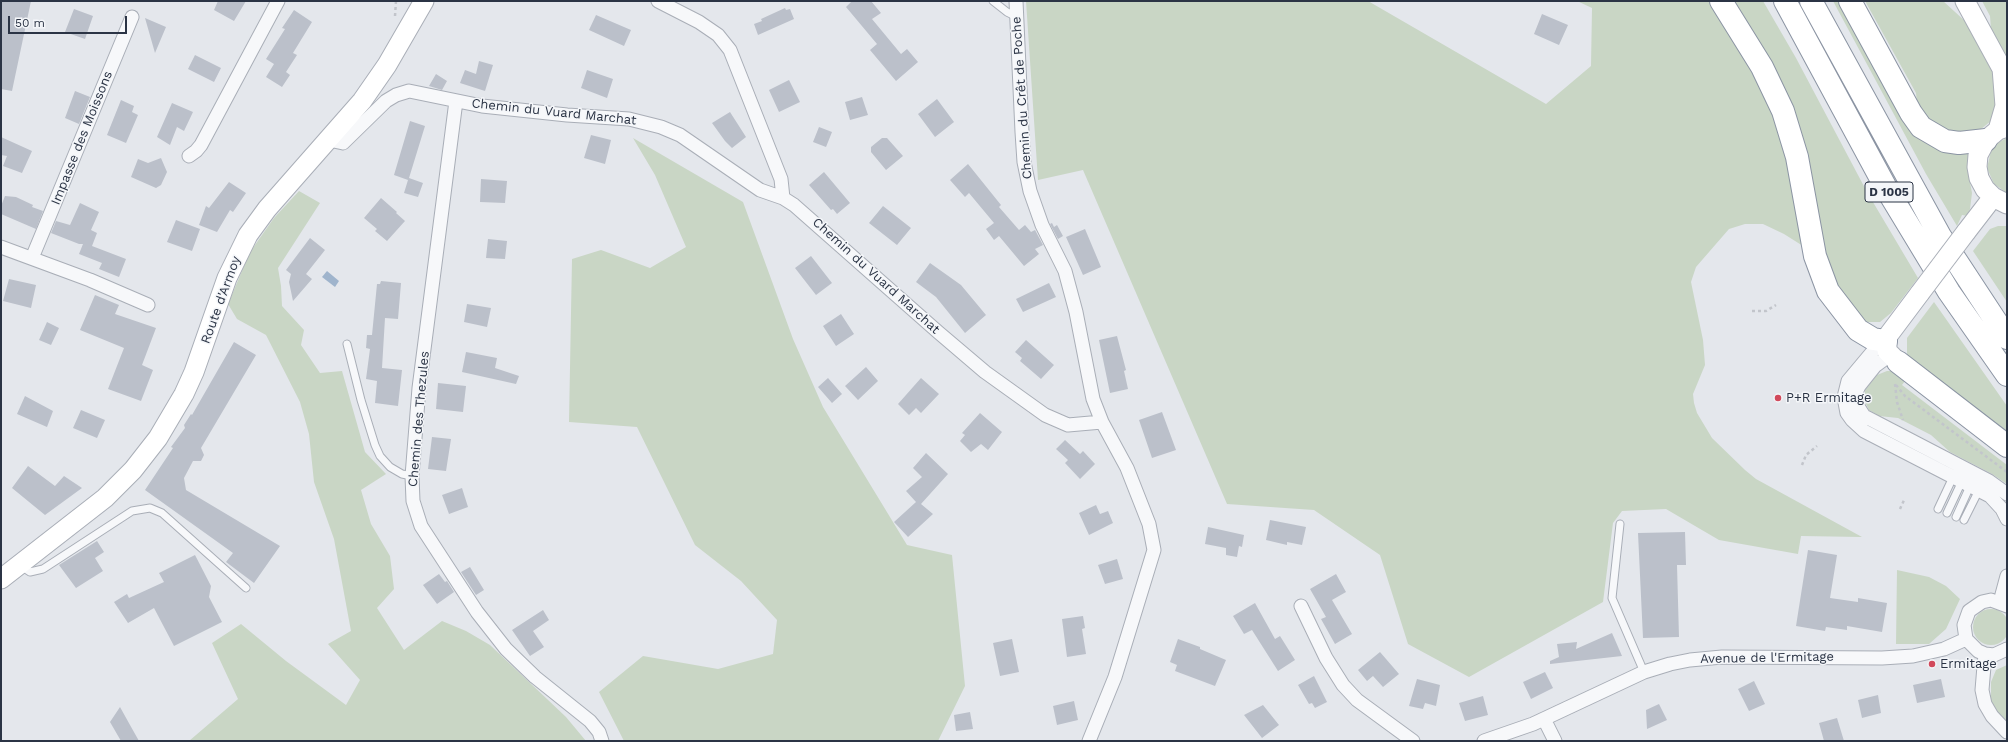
<!DOCTYPE html>
<html>
<head>
<meta charset="utf-8">
<style>
  body { margin:0 }
  #map { position:relative; width:2008px; height:742px; overflow:hidden; background:#e4e7ec; font-family:"Work Sans",sans-serif }
  canvas { display:block }
  .frame { position:absolute; inset:0; border:2px solid #2b3445; pointer-events:none }
  .scale { position:absolute; left:8px; top:16px; width:119px; height:18px; box-sizing:border-box; border:2px solid #2b3445; border-top:0; padding-left:5px; font-size:12px; line-height:14px; white-space:nowrap; color:#2b3445; -webkit-text-stroke:3px #f4f6f9; paint-order:stroke }
</style>
</head>
<body>
<div id="map">
<canvas width="2008" height="742"></canvas>
<div class="frame"></div>
<div class="scale">50 m</div>
</div>
<script>
const c = document.querySelector('canvas').getContext('2d');
c.lineJoin = 'round';
function paint(path, color) {
  c.fillStyle = color;
  c.fill(path, 'evenodd');
}
function toPath(rows) {
  const path = new Path2D();
  for (const r of rows) {
    if (r.length === 3) {
      path.moveTo(r[0] + r[2], r[1]);
      path.arc(r[0], r[1], r[2], 0, 2 * Math.PI);
      continue;
    }
    path.moveTo(r[0], r[1]);
    for (let i = 2; i < r.length; i += 2) path.lineTo(r[i], r[i + 1]);
  }
  return path;
}
function trace(path, color, width, dash) {
  c.strokeStyle = color;
  c.lineWidth = width;
  c.lineCap = dash ? 'butt' : 'round';
  c.setLineDash(dash || []);
  c.stroke(path);
}
function label(font, color, halo, rows, align = 'center') {
  c.font = font + ' "Work Sans",sans-serif';
  c.lineWidth = 3;
  c.setLineDash([]);
  c.textBaseline = 'middle';
  c.strokeStyle = halo;
  c.fillStyle = color;
  for (const [text, x, y, turn = 0] of rows) {
    c.save();
    c.translate(x, y);
    c.rotate((+turn || 0) * Math.PI / 180);
    c.textAlign = isNaN(turn) ? turn : align;
    if (halo) c.strokeText(text, 0, 0);
    c.fillText(text, 0, 0);
    c.restore();
  }
}
const green = toPath([
  [1026,1,1368,1,1546,104,1591,66,1592,8,1577,1,1709,1,1744,55,1768,100,1785,148,1803,246,1784,234,1763,224,1745,224,1729,229,1696,267,1691,282,1703,340,1705,365,1693,394,1694,403,1697,413,1712,438,1745,470,1756,479,1862,537,1801,536,1798,554,1719,540,1666,509,1622,511,1613,523,1603,602,1469,677,1408,644,1380,555,1314,510,1227,504,1083,170,1038,180],
  [1730,1,1763,1,1796,58,1867,192,1918,278,1891,313,1880,322,1866,322,1841,298],
  [1833,1,1843,1,1910,121,1970,149,1967,167,1972,193,1970,209,1968,216,1962,215,1957,226,1926,174],
  [1865,1,1943,1,1966,22,1995,74,2000,95,1992,120,1980,130,1956,134,1932,125,1917,103,1916,93],
  [1982,1,2005,1,2007,3,2007,57,1991,29,1990,16],
  [633,138,743,202,793,339,823,407,907,545,952,555,965,686,938,741,624,741,599,692,643,656,718,669,773,654,777,620,741,581,695,545,637,427,569,422,572,259,601,250,650,268,686,247,655,175],
  [2007,138,2007,193,1994,184,1987,168,1991,151,1999,142],
  [299,191,320,203,278,268,281,286,282,306,304,330,301,345,320,373,342,371,365,452,386,474,361,490,371,524,390,556,394,589,377,608,404,650,442,621,466,631,490,645,566,717,586,741,189,741,238,699,212,643,241,624,286,661,346,705,360,680,328,644,351,631,334,539,314,482,309,434,300,402,266,335,237,319,228,304,250,252,274,218],
  [1998,226,2007,226,2007,302,1973,251,1990,229],
  [1934,302,2007,406,2007,438,1907,356,1907,338],
  [1887,371,1892,371,1905,381,1902,385,2007,465,2007,484,1992,474,1950,452,1931,435,1898,418,1879,416,1869,410,1864,400,1865,390,1877,375],
  [1897,570,1929,577,1946,586,1960,599,1946,629,1929,644,1896,644],
  [1991,627,18],
  [2007,665,2007,726,1999,718,1987,695,1991,695,1991,682,1996,670]
]);
const water = toPath([
  [327,271,339,281,335,287,322,277]
]);
const building = toPath([
  [1,1,31,1,12,91,1,89],
  [218,1,246,1,234,21,214,10],
  [852,1,871,1,881,13,872,19,901,54,907,49,918,62,896,81,870,50,877,44,846,7],
  [785,8,786,10,790,9,794,19,758,35,754,24,762,21,761,19],
  [74,9,93,16,85,39,65,32],
  [294,10,312,22,293,53,297,55,286,72,290,75,282,87,266,77,274,64,266,59,285,29,282,28],
  [1542,14,1568,25,1559,45,1534,34],
  [596,15,631,30,624,46,589,30],
  [145,18,166,27,155,53],
  [195,55,221,68,214,82,188,69],
  [479,61,493,65,485,91,460,83,465,70,476,74],
  [587,70,613,79,607,98,581,88],
  [436,74,447,81,442,90,429,86],
  [789,80,800,102,779,112,769,90],
  [75,91,90,97,79,124,65,118],
  [862,97,868,115,850,120,845,102],
  [937,99,954,122,935,137,918,114],
  [121,100,134,106,132,112,138,115,126,143,107,135],
  [172,103,193,112,184,131,177,127,170,145,157,137],
  [730,112,746,137,732,148,725,141,712,123],
  [410,121,425,126,409,178,423,183,418,197,404,193,408,180,394,175],
  [819,127,832,132,826,147,813,142],
  [591,135,611,140,605,164,584,158],
  [1,137,32,151,22,173,3,166,7,156,1,155],
  [882,138,887,138,903,156,886,170,871,152,871,147],
  [161,158,167,172,161,185,156,188,131,177,138,159,148,163],
  [968,164,1001,205,999,207,1019,230,1025,225,1031,232,1035,230,1043,245,1035,249,1039,254,1024,266,999,236,994,240,986,229,994,223,969,193,965,197,950,180],
  [824,172,850,203,837,214,833,209,831,210,809,185],
  [481,179,507,181,505,203,480,202],
  [229,182,246,193,233,212,230,210,217,232,199,225,206,206,209,208],
  [5,196,16,197,33,205,32,207,43,211,36,229,1,214,1,206],
  [381,198,397,212,396,213,405,221,387,241,375,231,377,229,364,218],
  [80,203,99,212,91,230,97,233,92,246,126,259,119,277,99,269,102,263,79,254,83,244,79,244,51,233,56,221,70,225],
  [883,206,911,228,897,245,869,223],
  [176,220,200,229,192,251,167,242],
  [1052,223,1054,227,1057,225,1063,236,1058,239,1050,224],
  [1085,229,1101,267,1083,275,1066,237],
  [310,238,325,250,306,274,312,279,293,301,289,282,291,274,286,270],
  [488,239,507,241,505,259,486,258],
  [811,256,832,283,816,295,795,268],
  [930,263,961,285,986,315,965,333,936,297,916,282],
  [9,279,36,285,31,308,3,301],
  [381,281,401,283,398,319,385,318,382,368,402,370,398,406,375,403,377,381,366,379,370,349,366,348,367,335,372,335,377,284,380,284],
  [1049,283,1056,297,1023,312,1016,299],
  [95,295,119,305,115,314,156,328,142,365,153,370,141,401,108,389,124,348,80,330],
  [467,304,491,308,487,327,464,322],
  [841,314,854,334,836,346,823,326],
  [47,322,59,328,51,345,39,340],
  [1117,336,1126,370,1124,371,1128,389,1110,393,1099,340],
  [1026,340,1054,365,1041,379,1020,361,1022,358,1015,352],
  [234,342,256,355,201,448,204,455,201,461,193,461,184,478,186,490,280,546,254,583,226,562,233,553,145,490,173,448,171,447,185,428,184,425,191,414,192,415],
  [466,352,497,358,495,368,519,376,516,384,462,372],
  [866,367,878,381,858,400,845,386],
  [828,378,842,394,832,403,818,387],
  [921,378,939,394,921,413,916,408,909,415,898,404],
  [438,383,466,386,463,412,436,409],
  [25,396,53,411,47,427,17,414],
  [81,410,105,420,97,438,73,428],
  [1162,412,1176,450,1152,458,1139,420],
  [980,413,1002,432,988,450,981,444,971,452,960,441,965,435,962,433],
  [432,437,451,439,446,471,428,469],
  [1065,440,1080,454,1083,451,1095,464,1080,479,1065,463,1068,460,1056,449],
  [926,453,948,474,921,504,933,514,908,537,894,522,916,502,906,491,922,477,913,468],
  [28,466,55,486,64,476,82,488,45,515,12,488],
  [462,488,468,507,449,514,442,495],
  [1096,505,1100,514,1108,511,1113,523,1089,535,1079,513],
  [1270,520,1306,527,1302,545,1287,542,1287,545,1266,540],
  [1208,527,1244,535,1242,547,1239,546,1237,557,1226,555,1226,548,1205,544],
  [1685,532,1686,565,1677,565,1679,637,1643,638,1638,533],
  [97,541,104,552,95,558,103,571,76,588,59,565],
  [1808,550,1837,555,1830,598,1858,602,1858,598,1887,603,1882,632,1847,626,1847,630,1826,627,1825,631,1796,626],
  [195,555,211,586,209,597,222,622,174,646,154,608,128,623,114,602,127,594,129,598,164,582,159,573],
  [1117,559,1123,579,1105,584,1098,565],
  [470,567,484,590,476,595,461,572],
  [439,574,445,582,447,581,454,592,437,604,423,585],
  [1336,574,1346,592,1332,600,1352,634,1335,644,1321,619,1326,617,1310,589],
  [1255,603,1275,639,1280,636,1295,660,1278,671,1252,630,1244,634,1233,616],
  [543,610,549,620,533,631,544,647,530,656,512,630],
  [1083,616,1085,628,1082,629,1086,654,1067,657,1062,619],
  [1612,633,1622,656,1550,664,1550,661,1559,657,1557,644,1577,642,1576,649],
  [1012,639,1019,672,1000,676,993,643],
  [1178,639,1200,647,1200,649,1226,660,1215,686,1175,671,1177,665,1170,662],
  [1380,652,1399,674,1383,687,1373,676,1367,681,1358,670],
  [1545,672,1553,688,1531,699,1523,682],
  [1314,676,1327,702,1315,708,1312,703,1309,704,1298,685],
  [1417,679,1440,685,1436,706,1425,703,1423,709,1409,706],
  [1941,679,1945,697,1917,703,1913,685],
  [1754,681,1765,704,1749,711,1738,689],
  [1878,695,1881,713,1862,718,1858,700],
  [1483,696,1488,715,1465,721,1459,703],
  [1074,701,1078,720,1057,725,1053,706],
  [1659,704,1667,720,1647,729,1646,710],
  [1263,705,1279,725,1262,738,1244,715],
  [120,707,130,725,139,741,121,741,110,722],
  [970,712,973,729,956,731,954,715],
  [1837,718,1844,741,1824,741,1819,723]
]);
const path = toPath([
  [395,16,396,1],
  [1752,311,1766,311,1776,305],
  [1895,384,1897,402,1903,420],
  [1896,385,1905,396,2007,472],
  [1802,465,1806,455,1817,446],
  [1900,509,1905,498]
]);
const service = toPath([
  [993,1,1007,12,1017,17],
  [347,344,361,400,375,445,380,456,390,467,402,474,412,476],
  [1938,509,1954,475],
  [1947,513,1963,479],
  [1956,517,1971,484],
  [1964,520,1980,488],
  [1620,524,1612,598,1644,672],
  [21,566,30,572,43,569,132,511,150,508,162,513,246,588]
]);
const minor = toPath([
  [658,1,699,22,718,35,730,50,781,179,783,198],
  [1016,1,1022,132,1024,162,1030,191,1042,225,1065,271,1076,312,1093,399,1102,422],
  [456,101,419,388,412,476,413,501,421,526,477,612,506,649,535,677,590,721,599,732,602,741],
  [329,140,343,143,386,101,396,95,409,91,482,106,567,115,629,119,661,127,680,135,760,190,783,198,794,205,938,332,985,372,1045,415,1068,425,1102,422,1127,468,1149,524,1154,550,1115,677,1089,741],
  [189,156,196,151,201,145,278,1],
  [1,247,90,280,148,305],
  [32,258,132,17],
  [1886,341,1874,350,1848,381,1844,397,1847,413,1852,420,1864,431,1990,496,2002,509,2007,519],
  [1890,355,1875,366,1859,386,1856,392,1857,405,1864,416,1989,481,2007,494],
  [2000,602,2007,576],
  [1301,606,1326,658,1343,685,1357,700,1413,741],
  [2007,606,1991,600,1982,602,1969,611,1964,625,1966,639,1978,651,1985,654,1994,655,2007,649],
  [1985,654,1982,690,1985,704,1992,716,2007,732],
  [1544,719,1555,741],
  [1484,741,1533,724,1644,672,1670,664,1690,660,1722,657,1882,658,1913,656,1944,649,1966,639]
]);
const secondary = toPath([
  [1965,1,2007,78],
  [2007,127,1998,130,1986,140,1978,155,1977,167,1979,178,1985,189,1993,197,2007,204],
  [1998,130,2005,106,2002,68],
  [1966,232,1993,197],
  [1898,362,1887,351,1887,337,1920,293],
  [1,579,105,498,133,470,158,438,184,394,194,372,227,278,248,235,267,209,362,101,387,65,424,1]
]);
const trunk = toPath([
  [1721,1,1762,67,1783,111,1797,157,1815,256,1828,291,1858,330,1873,339,1886,341],
  [1785,1,1886,188,1949,292,2007,375],
  [1811,1,1940,236,2007,338],
  [1850,1,1911,113,1921,127,1945,141,1959,143,1986,140],
  [1898,362,2007,446]
]);
const secondaryBridge = toPath([
  [1920,293,1966,232]
]);
const markers = [
  [1778,398,4,"#d1495b"],
  [1932,664,4,"#d1495b"]
];
const shields = [
  [1889,192,48]
];
const shieldNames = [
  ["D 1005",1889,192]
];
const streetNames = [
  ["Chemin du Crêt de Poche",1022,98,-94],
  ["Chemin du Vuard Marchat",554,112,6],
  ["Impasse des Moissons",82,138,-68],
  ["Chemin du Vuard Marchat",876,276,42],
  ["Route d'Armoy",221,300,-70],
  ["Chemin des Thezules",419,419,-85],
  ["Avenue de l'Ermitage",1767,658,-1]
];
const poiNames = [
  ["P+R Ermitage",1786,398],
  ["Ermitage",1940,664]
];
paint(green, '#c9d6c5');
paint(water, '#9fb4cc');
paint(building, '#bbc0ca');
trace(service, '#a9aeb7', 9);
trace(minor, '#a9aeb7', 15);
trace(secondary, '#a9aeb7', 21);
trace(trunk, '#8b94a3', 24);
trace(path, '#c2c5cb', 2.5, [3, 3]);
trace(service, '#f7f8fa', 7);
trace(minor, '#f7f8fa', 13);
trace(secondary, '#fff', 19);
trace(trunk, '#fff', 22);
trace(secondaryBridge, '#a9aeb7', 21, []);
trace(secondaryBridge, '#fff', 19);
for (const [x, y, r, color] of markers) {
  const dot = new Path2D();
  dot.arc(x, y, r, 0, 2 * Math.PI);
  c.fillStyle = color;
  c.fill(dot);
  trace(dot, '#f4f6f9', 1.5);
}
for (const [x, y, w] of shields) {
  const box = new Path2D();
  box.roundRect(x - w / 2, y - 10, w, 20, 3);
  c.fillStyle = '#f4f6f9';
  c.fill(box);
  trace(box, '#2b3445', 1);
}
label('bold 12px', '#2b3445', null, shieldNames);
label('13px', '#2b3445', '#f4f6f9', streetNames);
label('13px', '#2b3445', '#f4f6f9', poiNames, 'left');
</script>
</body>
</html>
